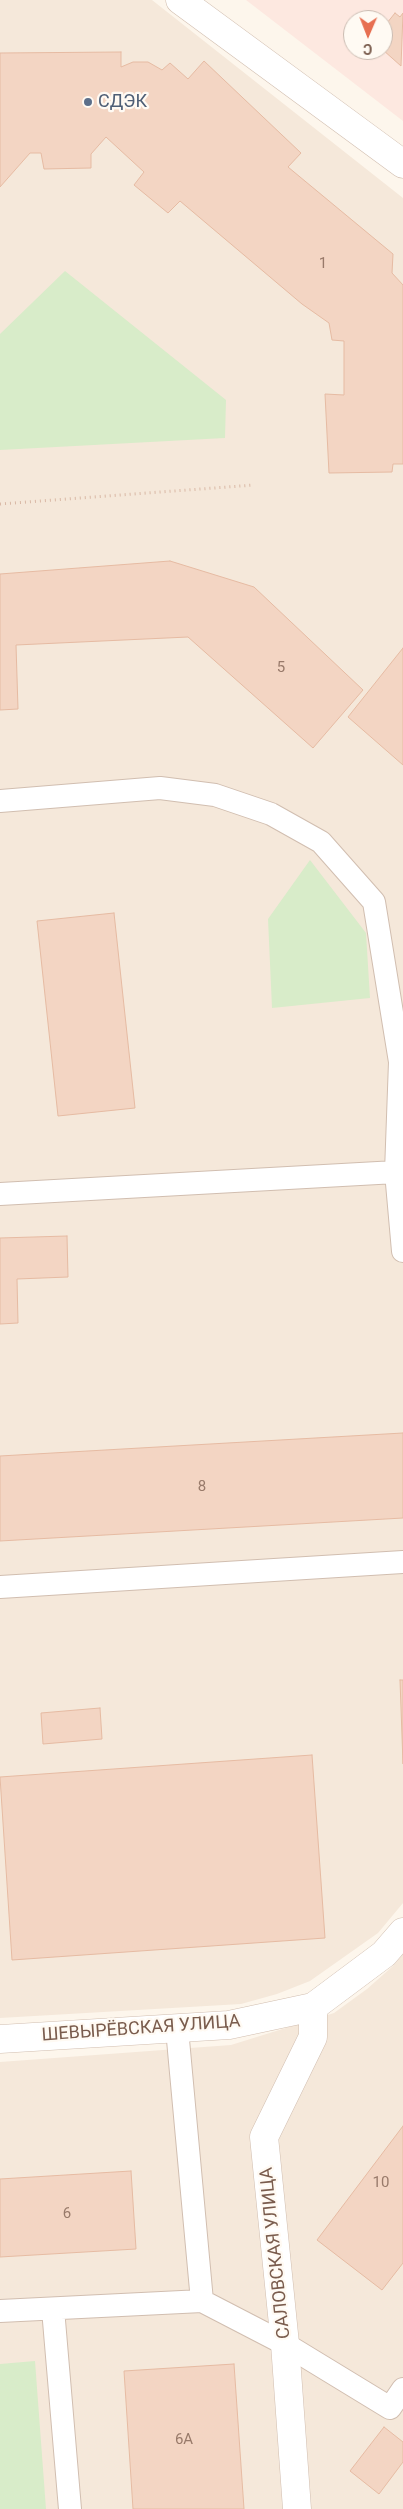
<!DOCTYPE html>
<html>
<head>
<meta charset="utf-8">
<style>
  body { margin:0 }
  #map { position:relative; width:403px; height:2509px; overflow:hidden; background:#fdf6ec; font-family:Roboto,sans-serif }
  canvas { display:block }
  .north { position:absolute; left:343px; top:10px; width:50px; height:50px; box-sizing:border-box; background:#fffaf3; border:1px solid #cabbb1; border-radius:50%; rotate:181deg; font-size:14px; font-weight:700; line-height:20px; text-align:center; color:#7a5c4d }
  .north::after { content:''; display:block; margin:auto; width:18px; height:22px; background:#e76f51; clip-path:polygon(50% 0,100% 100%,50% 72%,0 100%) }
</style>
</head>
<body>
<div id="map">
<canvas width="403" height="2509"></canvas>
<div class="north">С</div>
</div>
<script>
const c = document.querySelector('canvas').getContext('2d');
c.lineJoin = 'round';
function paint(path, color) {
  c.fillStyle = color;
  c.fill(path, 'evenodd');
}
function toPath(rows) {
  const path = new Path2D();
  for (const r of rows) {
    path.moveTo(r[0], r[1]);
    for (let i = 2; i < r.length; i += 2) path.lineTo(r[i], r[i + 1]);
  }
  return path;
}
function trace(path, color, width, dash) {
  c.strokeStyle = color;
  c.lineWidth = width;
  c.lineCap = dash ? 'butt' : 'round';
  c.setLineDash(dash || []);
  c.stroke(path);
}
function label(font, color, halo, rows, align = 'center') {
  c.font = font + ' Roboto,sans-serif';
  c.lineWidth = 4.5;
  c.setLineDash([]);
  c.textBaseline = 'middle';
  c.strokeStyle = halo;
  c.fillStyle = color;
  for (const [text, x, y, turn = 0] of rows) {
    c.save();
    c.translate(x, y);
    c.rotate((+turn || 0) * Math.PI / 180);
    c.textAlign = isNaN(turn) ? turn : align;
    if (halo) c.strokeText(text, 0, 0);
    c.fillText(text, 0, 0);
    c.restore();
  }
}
const residential = toPath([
  [0,0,152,0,403,198,403,1903,378,1933,310,1981,277,1994,241,2004,0,2018],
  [403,1954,403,2509,0,2509,0,2062,231,2045,334,2013,367,1989,393,1966]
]);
const commercial = toPath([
  [246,0,403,0,403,121],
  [353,20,383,20,383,50,353,50]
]);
const green = toPath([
  [65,271,226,400,225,438,0,450,0,334],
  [310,860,366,933,370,998,272,1008,268,919],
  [35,2361,46,2509,0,2509,0,2364]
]);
const building = toPath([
  [395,13,400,17,403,13,401,66,383,50,383,28,395,13],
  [121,52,121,67,133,62,148,62,162,70,170,63,188,79,204,61,301,153,288,167,393,254,392,273,403,285,403,464,393,464,392,472,329,473,325,394,344,395,344,341,332,340,329,323,302,304,180,201,168,213,134,185,144,172,106,137,91,154,91,168,44,169,41,153,30,153,0,187,0,53,121,52],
  [170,561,254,587,363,690,313,748,188,637,16,645,18,709,0,710,0,574,170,561],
  [403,648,403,765,348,717,403,648],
  [114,913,135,1108,58,1116,37,921,114,913],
  [67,1236,68,1277,17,1279,18,1323,0,1324,0,1238,67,1236],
  [403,1433,403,1518,0,1541,0,1456,403,1433],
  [400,1680,403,1680,403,1764,400,1680],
  [100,1708,102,1739,43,1744,41,1713,100,1708],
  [312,1755,325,1938,12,1960,0,1777,312,1755],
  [403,2126,403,2263,382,2290,317,2240,403,2126],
  [131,2171,136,2249,0,2257,0,2179,131,2171],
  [234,2364,244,2509,133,2509,124,2371,234,2364],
  [384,2427,403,2442,403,2462,379,2494,350,2471,384,2427]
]);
const path = toPath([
  [0,504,254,485]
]);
const lane = toPath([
  [0,801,160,788,215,795,271,814,321,842,374,902,400,1062,396,1172,0,1194],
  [396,1172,403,1251],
  [0,1587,403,1562],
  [202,2301,285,2344,390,2408,403,2389],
  [53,2309,70,2509],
  [0,2311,202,2301,177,2029]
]);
const street = toPath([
  [180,0,403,164],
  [0,2039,229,2025,313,2007,384,1954,403,1932],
  [297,2509,285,2344,264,2137,313,2037,313,2007]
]);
const markers = [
  [88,102,5,"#5c6f8a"]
];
const numberNames = [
  ["1",323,264],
  ["5",281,668],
  ["8",202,1487],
  ["10",381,2183],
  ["6",67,2214],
  ["6А",184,2440]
];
const serviceNames = [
  ["СДЭК",98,102]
];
const streetNames = [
  ["ШЕВЫРЁВСКАЯ УЛИЦА",141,2029,-4],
  ["САЛОВСКАЯ УЛИЦА",276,2253,-96]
];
paint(residential, '#f5e8da');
paint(commercial, '#fde8e0');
paint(green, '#d8ecc9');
paint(building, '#f3d5c3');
trace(building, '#e6bba3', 1);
trace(lane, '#d1beb0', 24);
trace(street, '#d1beb0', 29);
trace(path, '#d9b8a5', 3, [1, 4]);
trace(lane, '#fff', 22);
trace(street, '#fff', 28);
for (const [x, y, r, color] of markers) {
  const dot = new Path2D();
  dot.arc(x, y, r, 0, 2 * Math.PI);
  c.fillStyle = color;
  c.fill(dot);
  trace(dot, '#fffaf3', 2);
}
label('15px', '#987a6a', null, numberNames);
label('18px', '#4e5e75', '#fffaf3', serviceNames, 'left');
label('18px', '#7a5c4d', '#fffaf3', streetNames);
</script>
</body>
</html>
